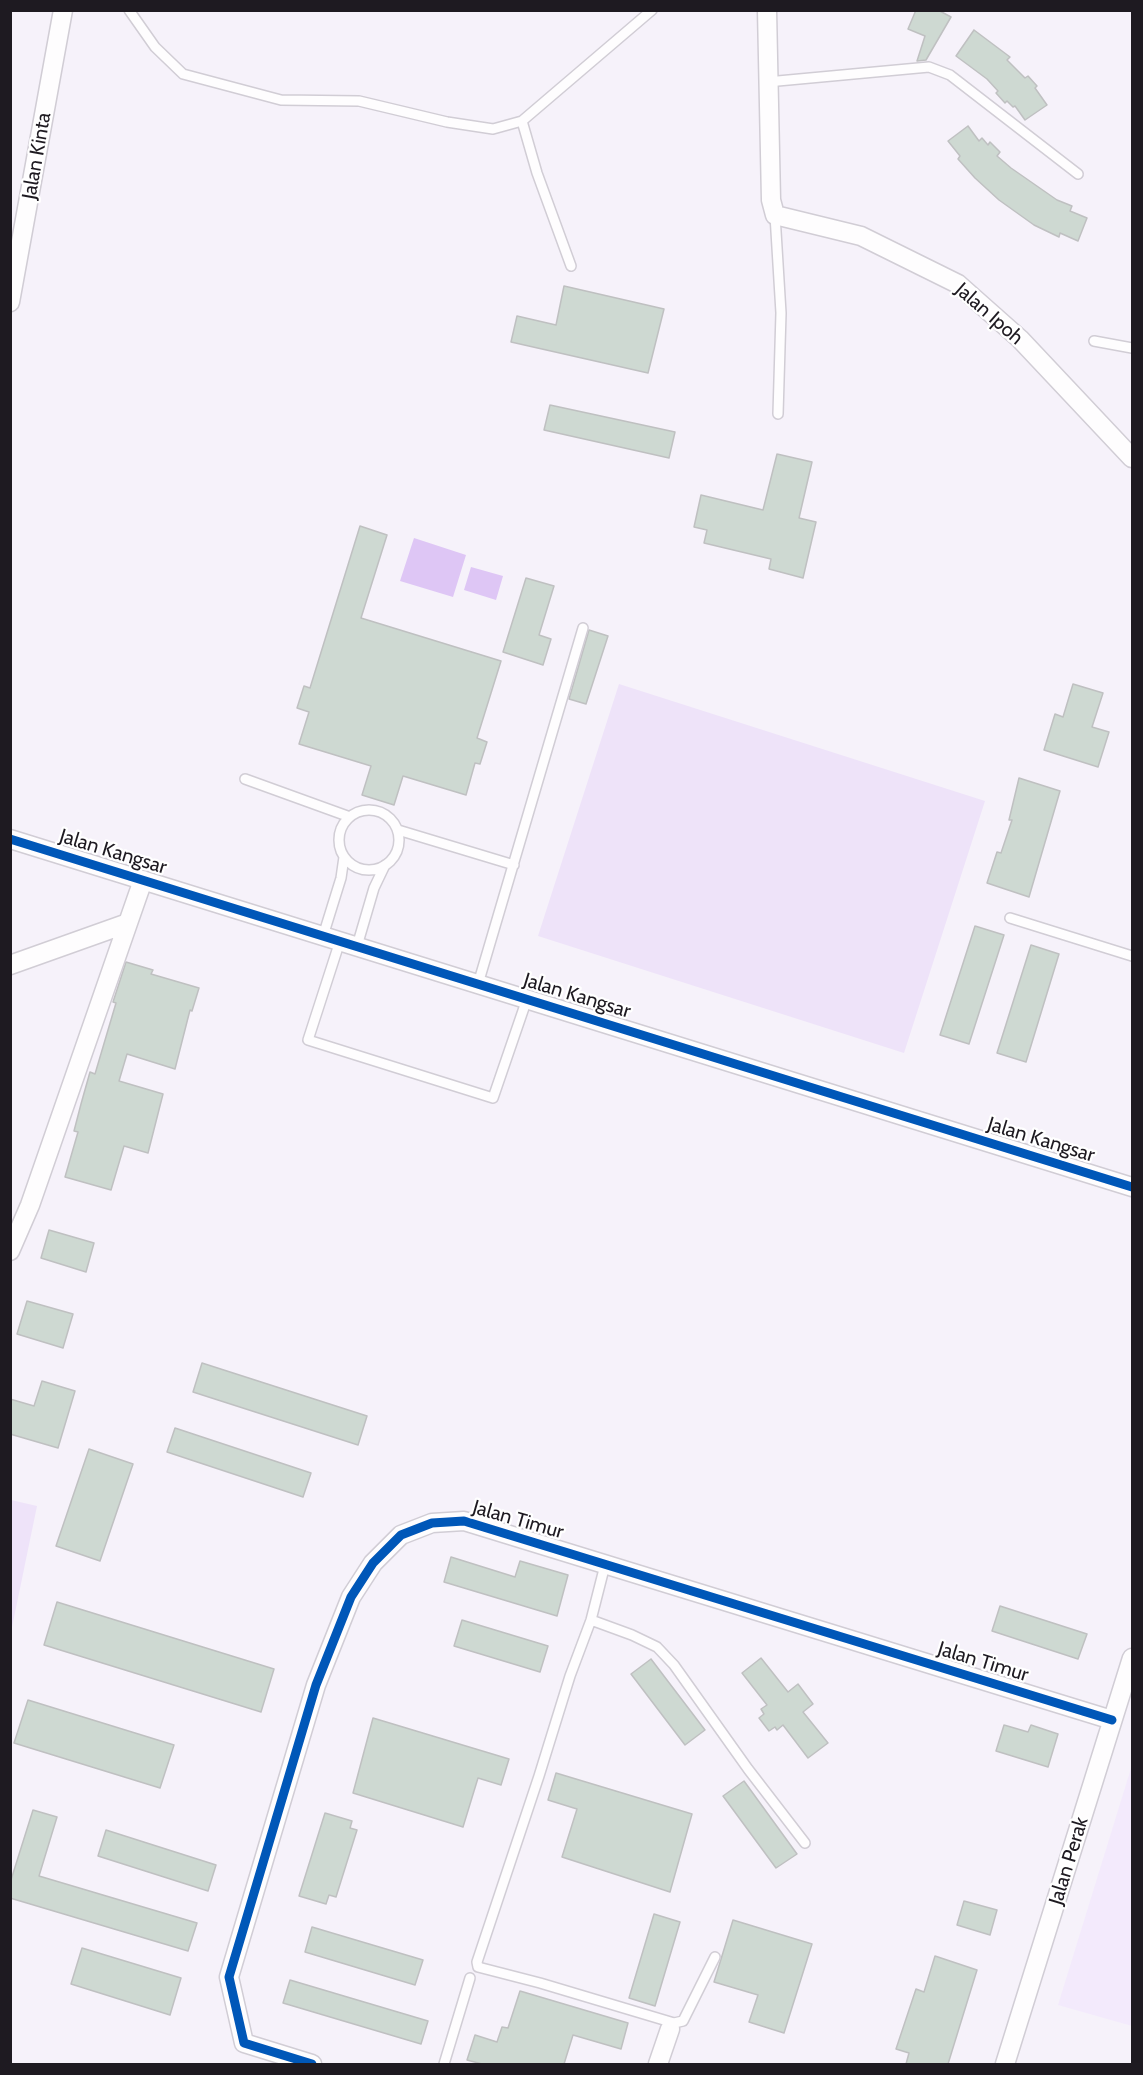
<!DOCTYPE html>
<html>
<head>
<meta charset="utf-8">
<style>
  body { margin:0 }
  #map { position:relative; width:1143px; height:2075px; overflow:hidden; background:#f6f2fa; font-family:Cabin,sans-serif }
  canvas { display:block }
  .frame { position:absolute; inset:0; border:12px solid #1e1a21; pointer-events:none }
</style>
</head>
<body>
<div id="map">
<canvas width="1143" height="2075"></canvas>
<div class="frame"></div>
</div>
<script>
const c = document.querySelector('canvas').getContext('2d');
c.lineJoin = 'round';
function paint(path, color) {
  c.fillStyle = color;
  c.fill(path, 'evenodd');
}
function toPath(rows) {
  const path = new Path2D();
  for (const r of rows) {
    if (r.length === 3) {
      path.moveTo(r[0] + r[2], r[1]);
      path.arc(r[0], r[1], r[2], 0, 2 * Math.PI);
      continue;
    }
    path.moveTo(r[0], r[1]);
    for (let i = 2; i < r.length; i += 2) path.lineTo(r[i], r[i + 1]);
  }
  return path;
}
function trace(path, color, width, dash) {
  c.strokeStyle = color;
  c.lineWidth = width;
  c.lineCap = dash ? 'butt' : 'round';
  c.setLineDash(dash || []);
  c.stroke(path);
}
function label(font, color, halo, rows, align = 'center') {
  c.font = font + ' Cabin,sans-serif';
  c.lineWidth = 4.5;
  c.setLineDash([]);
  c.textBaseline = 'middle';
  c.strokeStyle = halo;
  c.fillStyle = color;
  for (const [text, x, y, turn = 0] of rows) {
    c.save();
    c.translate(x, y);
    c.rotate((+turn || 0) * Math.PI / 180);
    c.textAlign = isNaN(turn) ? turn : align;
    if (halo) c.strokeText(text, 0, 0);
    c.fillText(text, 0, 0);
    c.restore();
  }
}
const built = toPath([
  [1132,1765,1132,2026,1058,2005]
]);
const green = toPath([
  [619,684,985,801,904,1053,538,936],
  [11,1500,37,1506,11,1632,10,1500]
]);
const water = toPath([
  [414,538,466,555,453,597,400,581],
  [471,567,503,576,496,600,464,590]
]);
const building = toPath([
  [916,10,938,10,951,17,926,60,917,61,925,36,908,29,916,10],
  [974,30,1010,57,1007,60,1025,78,1028,76,1037,86,1035,88,1047,105,1025,120,1015,106,1013,107,1007,101,1005,103,996,93,998,91,987,79,956,56,974,30],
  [968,126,979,141,982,138,988,145,990,142,1000,152,997,156,1011,168,1057,200,1072,206,1070,211,1087,218,1078,241,1060,233,1059,237,1034,225,999,200,975,178,958,159,960,156,948,141,968,126],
  [564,286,664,309,648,373,511,342,517,316,556,325,564,286],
  [550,405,675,432,669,458,544,430,550,405],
  [777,454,812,462,799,518,816,522,803,578,769,569,771,559,704,543,707,530,694,527,701,495,763,510,777,454],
  [360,526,387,535,361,618,501,661,477,738,487,742,480,764,475,763,466,795,403,776,394,805,362,795,371,766,299,744,309,712,297,708,304,686,310,688,360,526],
  [526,578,554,586,539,635,551,639,543,665,503,652,526,578],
  [589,630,608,636,586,704,569,699,589,630],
  [1073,684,1103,693,1092,727,1109,732,1098,767,1044,750,1055,714,1063,717,1073,684],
  [1019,778,1060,791,1029,897,987,883,997,852,1001,853,1012,820,1009,820,1019,778],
  [975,926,1004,935,969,1044,940,1035,975,926],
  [1031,945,1059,954,1026,1062,997,1053,1031,945],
  [126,962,153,970,151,974,199,988,192,1011,190,1010,175,1069,127,1054,119,1081,163,1094,148,1153,124,1146,111,1190,65,1177,78,1132,74,1131,81,1104,90,1072,95,1074,116,1003,113,1002,126,962],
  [49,1230,94,1243,86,1272,41,1258,49,1230],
  [27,1301,73,1314,63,1348,17,1334,27,1301],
  [202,1363,367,1416,358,1445,193,1392,202,1363],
  [42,1381,75,1391,58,1448,10,1434,10,1399,34,1406,42,1381],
  [175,1428,311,1473,303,1497,167,1452,175,1428],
  [89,1449,133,1464,100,1561,56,1546,89,1449],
  [451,1557,515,1577,520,1561,568,1575,557,1616,444,1582,451,1557],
  [57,1602,274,1669,261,1712,44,1645,57,1602],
  [1000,1606,1087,1634,1078,1659,992,1631,1000,1606],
  [462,1620,548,1646,540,1672,454,1646,462,1620],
  [761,1658,788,1692,798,1684,813,1704,803,1712,828,1743,808,1758,783,1725,777,1730,775,1727,769,1731,759,1718,764,1714,761,1709,767,1705,742,1673,761,1658],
  [651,1659,705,1730,685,1745,631,1674,651,1659],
  [28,1700,174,1745,160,1788,14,1743,28,1700],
  [373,1718,509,1759,501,1785,478,1778,463,1827,353,1793,373,1718],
  [1004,1725,1028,1732,1031,1725,1058,1734,1048,1767,996,1751,1004,1725],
  [556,1773,692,1814,670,1892,562,1857,577,1809,548,1800,556,1773],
  [744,1781,797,1854,776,1868,723,1796,744,1781],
  [33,1810,57,1817,39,1876,197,1923,188,1951,10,1898,10,1883,33,1810],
  [325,1813,352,1821,350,1828,357,1830,336,1897,329,1895,326,1904,299,1896,325,1813],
  [106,1830,216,1865,208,1891,98,1856,106,1830],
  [964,1901,997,1910,990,1935,957,1925,964,1901],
  [654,1914,680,1922,655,2006,629,1998,654,1914],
  [733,1920,812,1944,784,2033,749,2022,758,1995,714,1982,733,1920],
  [312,1927,423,1960,415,1985,305,1952,312,1927],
  [82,1948,181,1978,170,2015,71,1984,82,1948],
  [935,1956,977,1970,948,2064,906,2064,909,2053,896,2049,916,1989,924,1992,935,1956],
  [290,1980,428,2021,421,2044,283,2003,290,1980],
  [520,1991,628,2023,621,2049,573,2035,564,2064,482,2064,467,2060,475,2035,497,2042,502,2027,508,2028,520,1991]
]);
const service = toPath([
  [129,10,155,47,183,74,281,100,359,101,447,122,493,129,522,121,652,10],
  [767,82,929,67,950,75,1078,174],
  [522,121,537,173,571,266],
  [775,215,781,313,778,414],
  [1094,341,1132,348],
  [245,779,350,817],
  [369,840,30],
  [398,830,514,865],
  [1010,918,1132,956],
  [323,936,341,878,344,857],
  [340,941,308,1040,493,1098,527,999],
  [357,946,374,888,385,865],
  [478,984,583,628],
  [605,1565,591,1620,570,1676,539,1776,477,1962,478,1967,540,1983,674,2023,683,2021,715,1957],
  [591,1620,632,1635,657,1647,674,1665,748,1769,805,1843],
  [444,2064,470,1978]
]);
const minor = toPath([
  [767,10,771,200,775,215,861,236,958,284,1020,339,1132,458],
  [10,302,63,10],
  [10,839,1132,1187],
  [10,965,128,923,143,880],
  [10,1251,30,1205,128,923],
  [312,2064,244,2043,229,1977,316,1685,351,1597,373,1563,401,1535,432,1523,464,1521,1112,1720],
  [658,2064,670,2029],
  [1005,2064,1132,1658]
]);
const cycleway = toPath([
  [10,839,1132,1187],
  [312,2064,244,2043,229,1977,316,1685,351,1597,373,1563,401,1535,432,1523,464,1521,1112,1720]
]);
const streetNames = [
  ["Jalan Kinta",37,156,-80],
  ["Jalan Ipoh",989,314,41],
  ["Jalan Kangsar",113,852,17],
  ["Jalan Kangsar",577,996,17],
  ["Jalan Kangsar",1041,1140,17],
  ["Jalan Timur",518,1520,16],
  ["Jalan Timur",983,1662,17],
  ["Jalan Perak",1069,1861,-73]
];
paint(built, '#f3eafc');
paint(green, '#eee3f9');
paint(water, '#dec6f5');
paint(building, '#ced9d2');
trace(building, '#bfc0c1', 1.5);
trace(service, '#d1cdd5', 12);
trace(minor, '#d1cdd5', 21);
trace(service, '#fefdfe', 9);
trace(minor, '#fefdfe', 18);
trace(cycleway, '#0057b8', 9);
label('20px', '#1e1a21', '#fff', streetNames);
</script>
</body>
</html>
